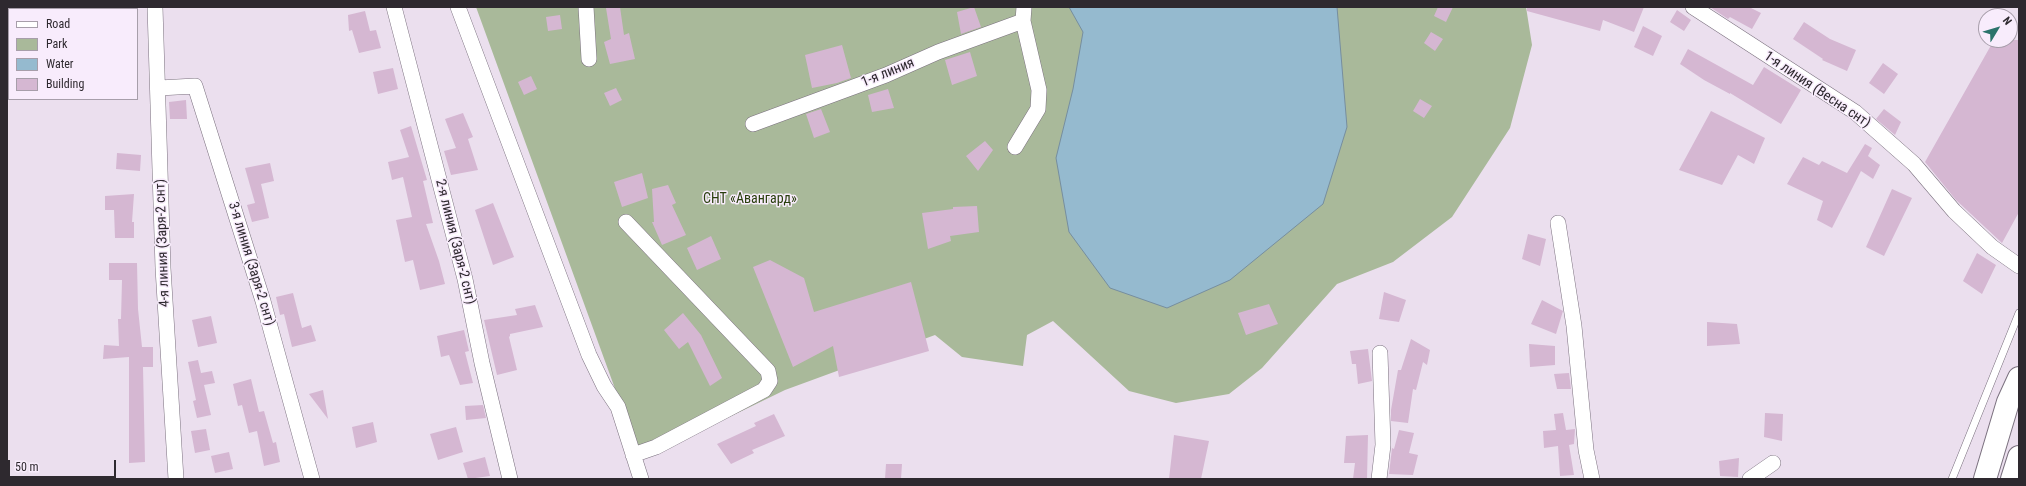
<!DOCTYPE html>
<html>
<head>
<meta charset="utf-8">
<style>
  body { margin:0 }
  #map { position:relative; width:2026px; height:486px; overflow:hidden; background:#ebdfee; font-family:"Roboto Condensed",sans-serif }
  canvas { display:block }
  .frame { position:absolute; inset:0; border:8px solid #2e292f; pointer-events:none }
  .legend { position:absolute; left:8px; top:8px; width:130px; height:92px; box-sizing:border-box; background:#f8ecfc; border:1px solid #a79eaa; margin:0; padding:5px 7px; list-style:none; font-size:12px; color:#2e292f }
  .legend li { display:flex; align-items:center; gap:8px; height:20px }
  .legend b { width:20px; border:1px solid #a79eaa }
  .north { position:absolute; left:1978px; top:8px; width:40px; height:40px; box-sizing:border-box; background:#f8ecfc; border:1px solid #a79eaa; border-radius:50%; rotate:52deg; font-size:11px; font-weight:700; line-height:16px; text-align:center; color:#2e292f }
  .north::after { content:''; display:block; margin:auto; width:14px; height:18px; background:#2b736b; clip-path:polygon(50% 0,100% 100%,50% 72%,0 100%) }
  .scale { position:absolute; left:8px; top:460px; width:108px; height:18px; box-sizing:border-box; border:2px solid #2e292f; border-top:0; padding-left:5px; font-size:12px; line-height:14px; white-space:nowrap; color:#2e292f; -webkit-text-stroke:3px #f8ecfc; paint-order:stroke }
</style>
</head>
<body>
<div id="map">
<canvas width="2026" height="486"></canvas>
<div class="frame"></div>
<ul class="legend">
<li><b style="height:5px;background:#fff"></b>Road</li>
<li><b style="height:11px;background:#a9b99a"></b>Park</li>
<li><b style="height:11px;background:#95bacf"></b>Water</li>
<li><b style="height:11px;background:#d5b7d2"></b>Building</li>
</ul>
<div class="north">N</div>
<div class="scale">50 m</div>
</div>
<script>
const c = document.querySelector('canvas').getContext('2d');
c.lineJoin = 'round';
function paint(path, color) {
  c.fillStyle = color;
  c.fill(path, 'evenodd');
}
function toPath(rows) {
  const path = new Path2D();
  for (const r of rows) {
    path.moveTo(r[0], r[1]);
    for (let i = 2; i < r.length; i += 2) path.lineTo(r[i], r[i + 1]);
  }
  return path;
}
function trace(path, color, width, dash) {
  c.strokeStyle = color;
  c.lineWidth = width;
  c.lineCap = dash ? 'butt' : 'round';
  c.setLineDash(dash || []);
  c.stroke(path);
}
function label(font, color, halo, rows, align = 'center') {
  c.font = font + ' "Roboto Condensed",sans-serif';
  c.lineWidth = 3;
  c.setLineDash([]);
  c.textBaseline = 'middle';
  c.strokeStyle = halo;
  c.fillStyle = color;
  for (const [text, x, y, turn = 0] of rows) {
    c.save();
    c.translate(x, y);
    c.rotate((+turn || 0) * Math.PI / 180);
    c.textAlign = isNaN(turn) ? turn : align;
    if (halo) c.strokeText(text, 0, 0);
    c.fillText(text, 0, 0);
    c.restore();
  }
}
const green = toPath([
  [476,7,1526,7,1532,45,1510,128,1452,217,1393,262,1337,284,1262,368,1229,394,1176,403,1129,391,1053,321,1027,335,1023,366,962,357,935,335,785,390,641,460]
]);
const water = toPath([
  [1069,7,1337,7,1347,127,1323,204,1230,280,1167,308,1110,288,1069,232,1056,158,1073,89,1083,32,1069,7]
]);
const building = toPath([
  [620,7,624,35,629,33,635,59,610,64,604,42,611,39,606,8],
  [974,7,981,27,961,34,957,12],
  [1438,7,1453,7,1446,22,1434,16],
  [1527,7,1644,7,1634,32,1603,20,1600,31,1527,11],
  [1710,7,1749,7,1761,13,1752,29,1730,17,1728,19],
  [1677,10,1691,20,1684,31,1670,22],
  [365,11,370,31,376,30,381,48,359,53,352,30,349,31,348,15],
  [560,15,562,29,548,31,546,17],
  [1804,22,1830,39,1856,50,1847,71,1822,60,1823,59,1793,39],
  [1643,26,1662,36,1653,56,1634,47],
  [1431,32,1443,39,1435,51,1424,43],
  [1994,40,2019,40,2019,212,2002,243,1956,200,1925,162],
  [842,45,851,78,837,83,812,88,805,55],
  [1688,49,1753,85,1764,67,1801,90,1781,124,1730,93,1730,94,1704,80,1680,64],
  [970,52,977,76,952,85,945,60],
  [1883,63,1898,74,1884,94,1869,83],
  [393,68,398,89,378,94,373,72],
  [531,76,537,89,524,95,518,82],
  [616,88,622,100,610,106,604,93],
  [888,89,894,108,872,112,868,95],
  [1420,99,1432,106,1424,118,1413,111],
  [186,100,187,119,170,119,169,102],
  [821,109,830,132,814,138,806,114],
  [1884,109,1901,122,1895,135,1876,119],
  [1711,111,1765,138,1754,164,1738,155,1722,185,1679,170],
  [463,113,473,137,468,139,478,170,451,175,444,151,456,148,445,119],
  [411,126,427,180,423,181,433,223,426,224,439,261,445,284,420,290,413,260,405,262,396,220,412,217,403,177,392,180,388,162,409,157,400,130],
  [985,141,993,150,978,171,966,156],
  [1865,144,1872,148,1868,156,1880,165,1873,179,1861,171,1832,228,1817,220,1823,201,1787,184,1803,157,1819,165,1822,161,1847,173],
  [117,153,141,155,140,171,116,169],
  [270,163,274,181,261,184,269,218,252,222,247,205,255,203,245,168],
  [642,173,648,198,622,207,614,182],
  [668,185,676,203,672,205,686,235,662,245,652,222,654,222,652,189],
  [1892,189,1912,198,1884,256,1866,247],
  [134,194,132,222,134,222,134,238,115,238,114,210,105,210,105,196],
  [493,203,514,257,493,265,475,210],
  [977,206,979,232,950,236,951,241,928,249,922,213,953,209,953,207],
  [1528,234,1546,239,1540,266,1522,259],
  [711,236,721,259,697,270,687,248],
  [1977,253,1996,265,1982,294,1963,281],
  [770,260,804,278,814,312,911,282,929,351,839,377,833,346,793,367,753,267],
  [109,263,137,263,138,309,142,347,153,347,153,367,143,367,145,462,129,463,129,357,103,359,104,345,119,346,118,319,121,319,122,280,109,280],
  [1384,292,1406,300,1399,322,1379,319],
  [293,293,302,328,311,325,316,341,292,347,284,314,280,315,276,297],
  [1542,300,1563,311,1556,334,1531,324],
  [1269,304,1278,324,1246,335,1238,313],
  [535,305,543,327,510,334,510,336,509,337,517,370,497,375,484,320,517,315,515,309],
  [683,313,701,335,722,378,710,386,688,342,679,349,664,330],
  [211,316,217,343,198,347,192,320],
  [1707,322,1737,324,1740,344,1707,346],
  [464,330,469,351,465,352,473,383,460,385,449,355,441,357,437,336],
  [1411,339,1430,350,1427,365,1423,362,1416,390,1413,389,1408,423,1391,421,1391,410,1398,370,1401,370],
  [1529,344,1555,346,1555,365,1530,367],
  [1368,349,1372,381,1358,384,1356,364,1352,364,1350,351],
  [198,360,201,373,212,371,215,383,204,385,211,415,197,418,193,401,196,400,188,362],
  [1569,373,1571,389,1557,389,1554,374],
  [251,379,259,412,264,411,273,443,276,442,280,462,264,466,257,431,249,433,242,405,238,406,233,384],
  [323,390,328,419,309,394],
  [483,405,486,418,466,420,465,406],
  [1563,413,1566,430,1575,429,1574,444,1569,445,1574,475,1560,476,1558,446,1544,448,1543,431,1556,430,1554,414],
  [1765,413,1783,414,1782,441,1764,437],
  [774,414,785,436,752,450,754,453,731,464,717,444,756,426,754,423],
  [373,422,377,442,356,448,352,427],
  [456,427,463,452,438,460,430,434],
  [206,429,210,450,195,453,191,431],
  [1399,430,1414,433,1409,453,1418,455,1413,475,1389,474,1392,448,1394,449],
  [1174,435,1209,441,1201,479,1169,479],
  [1368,435,1367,479,1353,479,1355,463,1344,463,1346,436],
  [229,452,233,469,215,473,211,456],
  [485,457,490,476,468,479,463,463],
  [1739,458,1738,477,1720,476,1719,461],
  [886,464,902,464,901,479,885,479]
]);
const service = toPath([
  [1952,479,2019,313]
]);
const minor = toPath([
  [155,7,163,268,176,479],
  [394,7,465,279,482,363,510,479],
  [458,7,589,355,604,386,618,407,641,479],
  [586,7,589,59],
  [1693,7,1855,112,1914,164,1954,211,1992,247,2019,266],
  [159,88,195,86,263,301,312,479],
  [753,124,886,75,938,52,1023,21],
  [1015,147,1038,109,1039,90,1023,21,1024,7],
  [626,222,768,371,770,381,764,390,656,447,633,455],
  [1558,223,1574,326,1586,450,1592,479],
  [1379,479,1383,445,1380,353],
  [1750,479,1773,463]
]);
const primary = toPath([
  [1985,479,2008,402,2019,378],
  [2012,479,2019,457]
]);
const streetNames = [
  ["1-я линия",888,73,-22],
  ["1-я линия (Весна снт)",1817,90,34],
  ["2-я линия (Заря-2 снт)",455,242,76],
  ["4-я линия (Заря-2 снт)",163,243,-92],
  ["3-я линия (Заря-2 снт)",251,264,73]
];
const parkNames = [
  ["СНТ «Авангард»",750,199]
];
paint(green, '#a9b99a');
paint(water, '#95bacf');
trace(water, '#768e9f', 1);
paint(building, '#d5b7d2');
trace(service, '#7b717f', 8);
trace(minor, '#7b717f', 16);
trace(primary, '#7b717f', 24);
trace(service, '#fff', 7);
trace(minor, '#fff', 15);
trace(primary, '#fff', 22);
label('14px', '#2e292f', '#f8ecfc', streetNames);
label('14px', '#283e0c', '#f8ecfc', parkNames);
</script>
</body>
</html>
